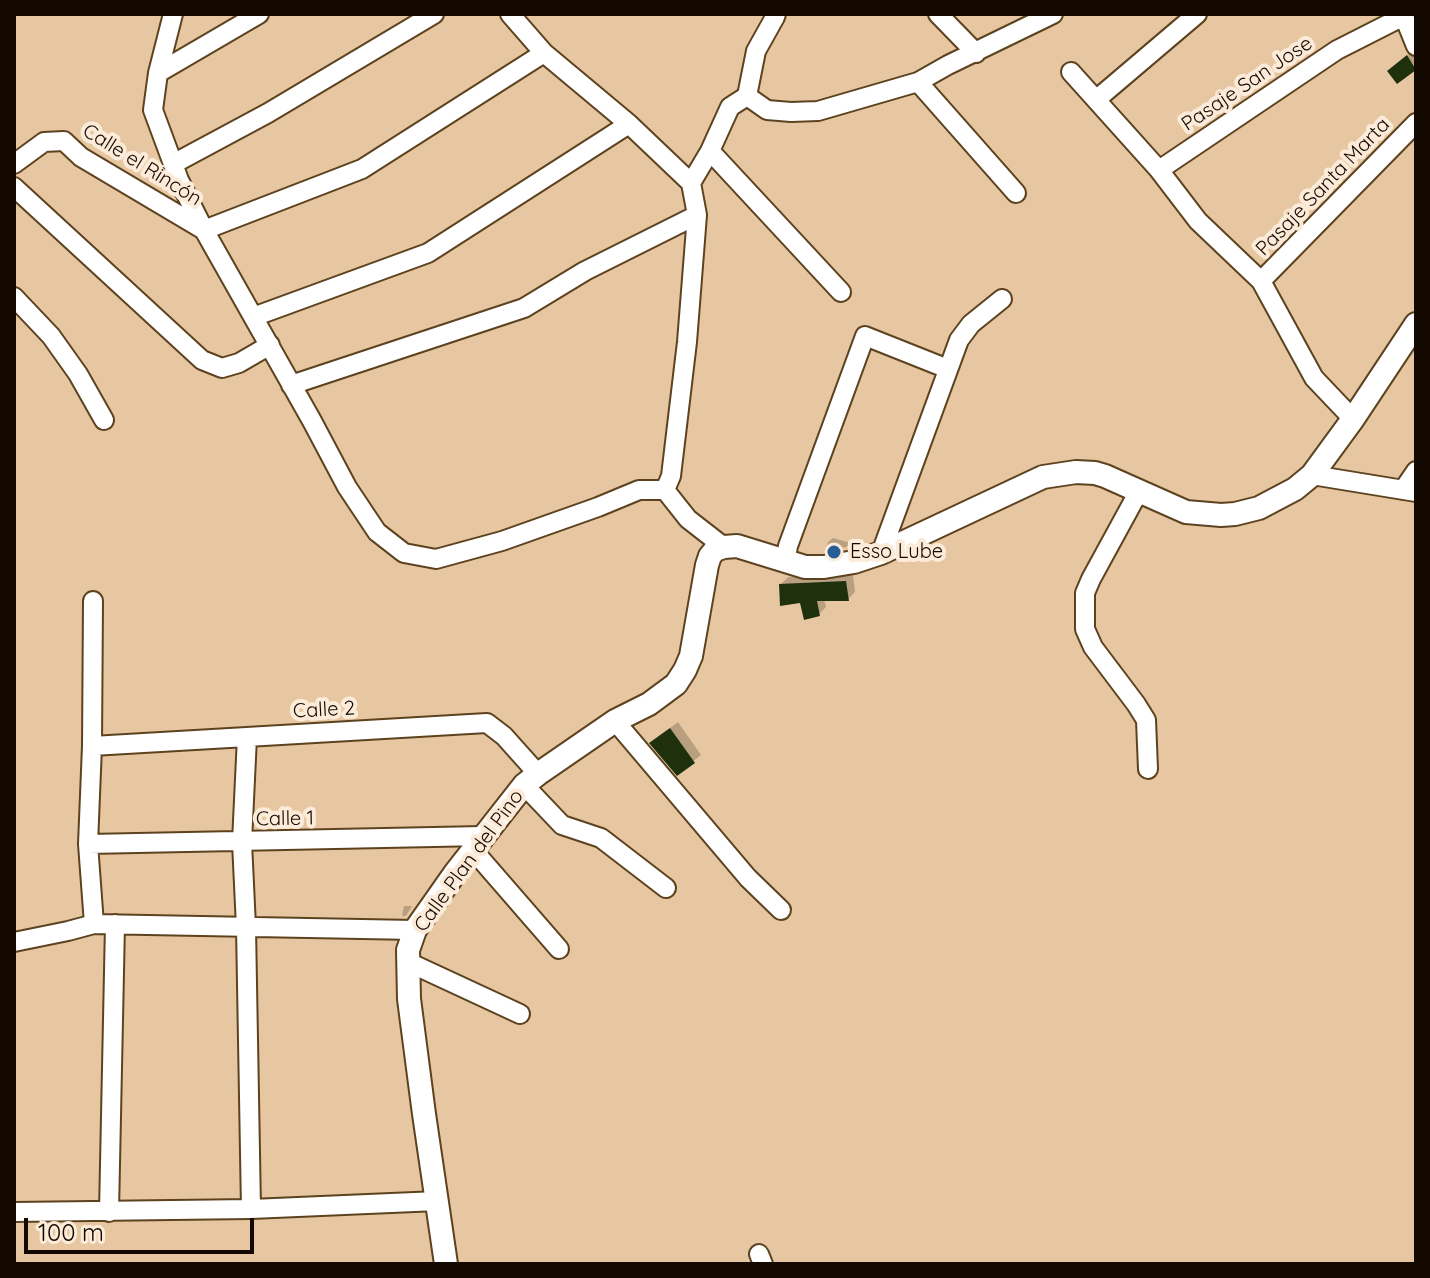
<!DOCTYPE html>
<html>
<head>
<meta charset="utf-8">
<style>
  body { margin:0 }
  #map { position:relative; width:1430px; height:1278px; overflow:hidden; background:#e7c7a1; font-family:Quicksand,sans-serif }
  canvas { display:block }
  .frame { position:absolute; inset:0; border:16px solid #140900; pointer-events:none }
  .scale { position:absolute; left:24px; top:1218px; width:230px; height:36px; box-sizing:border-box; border:4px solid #140900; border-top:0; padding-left:10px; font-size:24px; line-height:28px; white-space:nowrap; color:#140900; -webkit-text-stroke:6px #fcebd8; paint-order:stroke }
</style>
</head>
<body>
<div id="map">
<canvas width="1430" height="1278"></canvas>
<div class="frame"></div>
<div class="scale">100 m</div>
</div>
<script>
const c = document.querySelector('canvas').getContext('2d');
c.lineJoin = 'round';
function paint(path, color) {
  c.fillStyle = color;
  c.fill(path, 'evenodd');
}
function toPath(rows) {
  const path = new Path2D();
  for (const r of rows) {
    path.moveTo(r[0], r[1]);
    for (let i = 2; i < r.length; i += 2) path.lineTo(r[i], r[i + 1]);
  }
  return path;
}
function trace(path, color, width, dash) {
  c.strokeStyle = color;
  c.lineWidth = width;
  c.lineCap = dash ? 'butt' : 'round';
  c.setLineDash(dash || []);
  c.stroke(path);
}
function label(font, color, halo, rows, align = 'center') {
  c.font = font + ' Quicksand,sans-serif';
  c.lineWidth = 8;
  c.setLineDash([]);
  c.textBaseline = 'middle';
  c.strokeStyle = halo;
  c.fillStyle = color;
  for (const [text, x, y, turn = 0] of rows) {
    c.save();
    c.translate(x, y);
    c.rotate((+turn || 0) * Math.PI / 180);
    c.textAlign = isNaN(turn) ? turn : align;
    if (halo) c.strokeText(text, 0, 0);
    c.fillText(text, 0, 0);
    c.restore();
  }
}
const shadow = toPath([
  [1415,50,1416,68,1397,81,1396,64],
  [833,538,851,543,846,547,825,550,828,542],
  [853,575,855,592,848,599,824,599,826,607,819,614,781,584,788,577],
  [678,722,701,755,678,773,659,736],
  [404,906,412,906,406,916,402,916]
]);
const building = toPath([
  [1407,55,1416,70,1397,84,1387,71],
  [846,581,849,601,817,601,820,616,804,620,800,603,780,606,779,584],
  [670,728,695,763,677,776,649,743]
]);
const minor = toPath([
  [173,14,158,73,153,110,179,180,204,230,312,421,347,487,377,532,404,553,436,559,502,541,598,507,639,490,665,490,688,519,724,547],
  [510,14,544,53,629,124,691,183],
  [938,14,976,53],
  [1403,14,1416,46],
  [1071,72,1159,170,1198,221,1261,281,1314,378,1353,419],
  [158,73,259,14],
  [918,82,1016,193],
  [747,96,767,110,791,112,818,111,918,82,948,65,1053,14],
  [1097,99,1197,14],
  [710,151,841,292],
  [14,164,44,142,64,141,81,157,204,230,362,169,544,53],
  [173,164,268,113,434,14],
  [1159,170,1337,50,1404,16],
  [14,187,202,360,222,368,239,363,270,345],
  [1261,281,1416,123],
  [14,297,51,336,78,374,104,420],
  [253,317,428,253,629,124],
  [291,385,524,308,585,271,697,215],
  [1312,475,1416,492],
  [665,490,671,476,687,342,697,215,691,183,710,151,730,107,747,96,756,51,775,17,776,14],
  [1403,490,1416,471],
  [1139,491,1091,579,1085,593,1085,629,1093,647,1136,704,1146,720,1148,769],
  [881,553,959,340,971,324,1002,299],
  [785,562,788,546,865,336,948,369],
  [93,601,92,746,88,844,94,924],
  [615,721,748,878,781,910],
  [247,737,242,842,246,927,251,1209],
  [92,746,487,723,504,736,538,774],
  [524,785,562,825,601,838,666,888],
  [88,844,483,836],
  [473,850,559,949],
  [14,942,68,931,94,924,415,930],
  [408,962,520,1014],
  [14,1212,251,1209,438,1201],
  [109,1212,115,924],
  [759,1254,763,1264]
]);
const tertiary = toPath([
  [446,1264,424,1114,409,999,408,950,415,930,455,873,524,785,538,774,615,721,649,704,676,684,685,670,691,656,707,565,710,556,715,550,724,547,737,546,805,567,824,567,854,562,881,553,1043,477,1076,472,1095,473,1105,476,1186,512,1221,515,1235,514,1259,508,1295,489,1312,475,1353,419,1416,324]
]);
const markers = [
  [834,552,8,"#275d95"]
];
const streetNames = [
  ["Pasaje San Jose",1247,84,-34],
  ["Calle el Rincón",142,165,32],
  ["Pasaje Santa Marta",1323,187,-46],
  ["Calle 2",324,710,-3],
  ["Calle 1",285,819,-1],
  ["Calle Plan del Pino",469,861,-54]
];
const poiNames = [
  ["Esso Lube",850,552]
];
paint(shadow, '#0003');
paint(building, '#1e300c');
trace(minor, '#5d421f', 22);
trace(tertiary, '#5d421f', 26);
trace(minor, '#fff', 18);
trace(tertiary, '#fff', 22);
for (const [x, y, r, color] of markers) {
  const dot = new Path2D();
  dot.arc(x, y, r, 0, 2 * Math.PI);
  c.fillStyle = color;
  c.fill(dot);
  trace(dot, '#fcebd8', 3);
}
label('20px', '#140900', '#fcebd8', streetNames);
label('20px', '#140900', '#fcebd8', poiNames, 'left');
</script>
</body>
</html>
